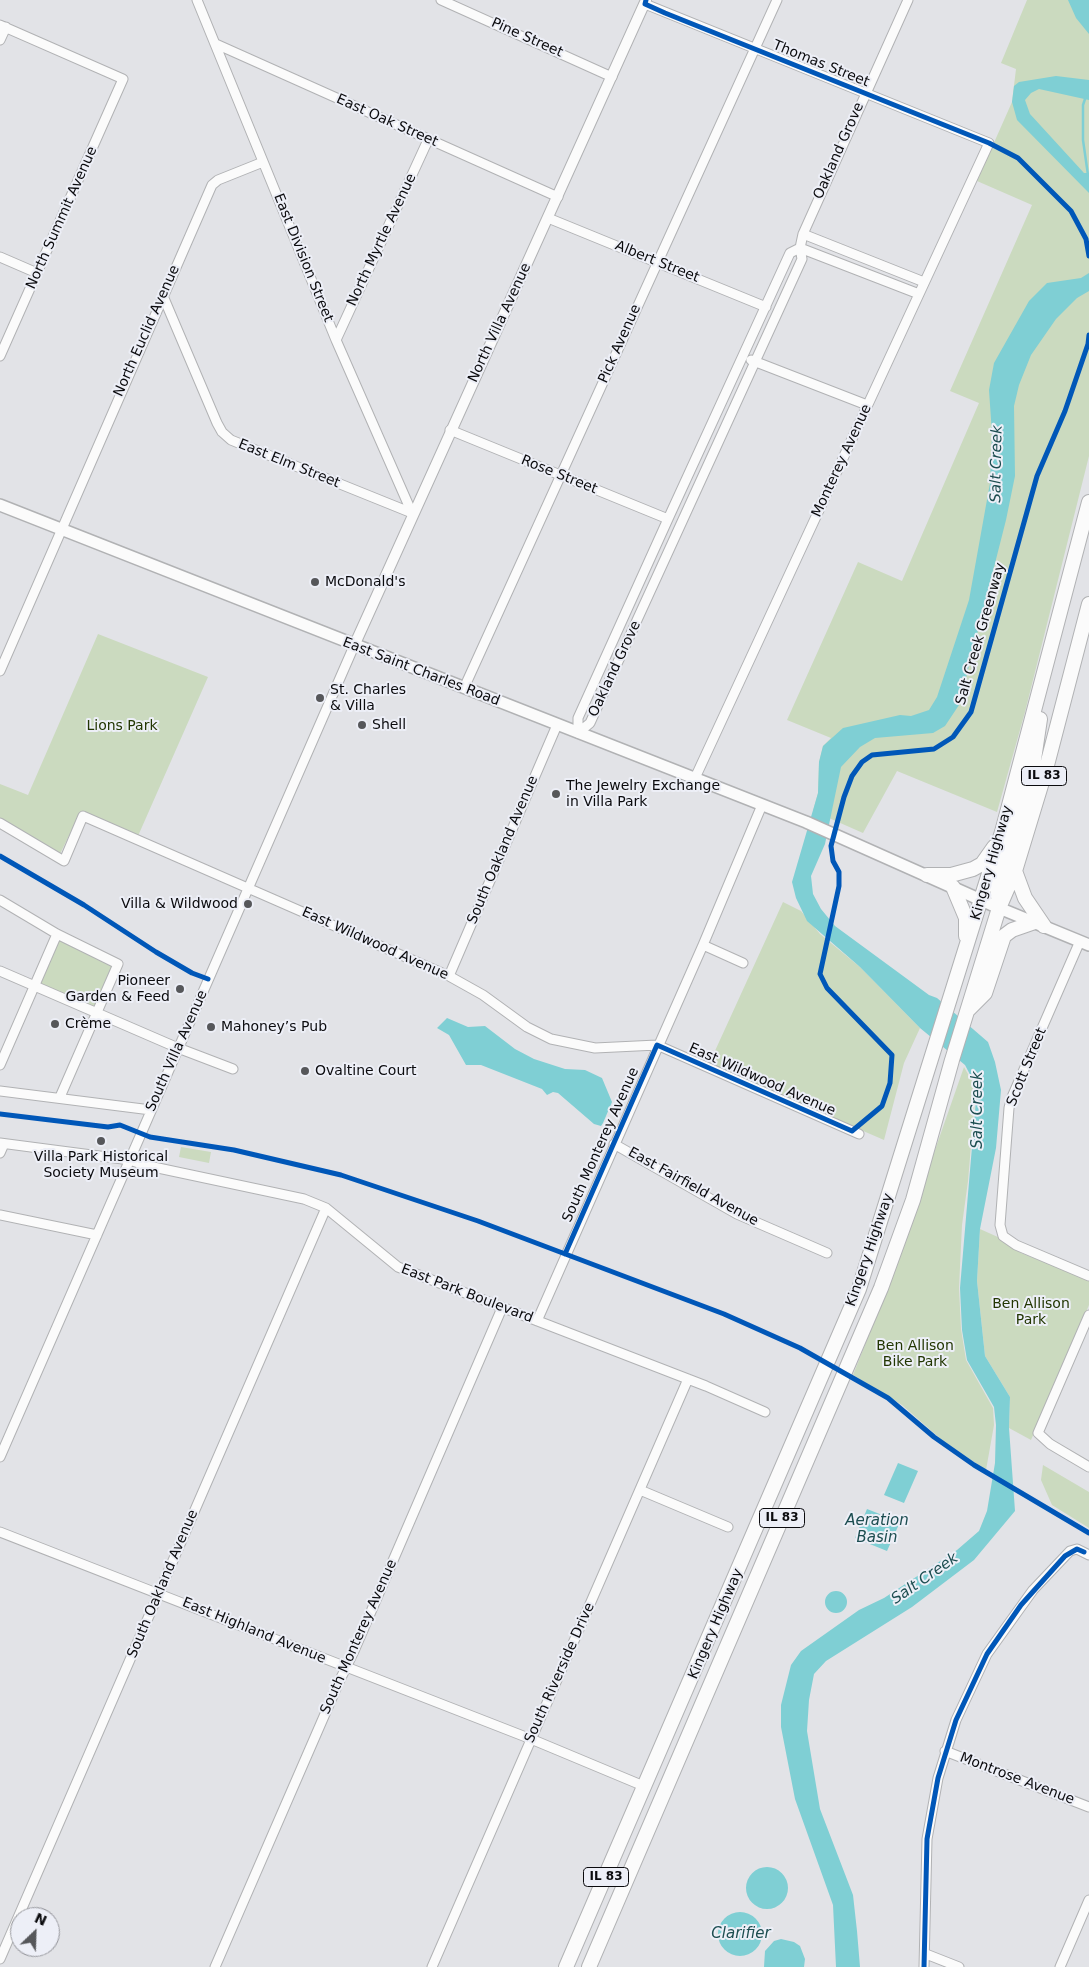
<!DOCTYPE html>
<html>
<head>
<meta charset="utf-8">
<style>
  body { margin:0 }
  #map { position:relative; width:1089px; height:1967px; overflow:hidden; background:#e2e3e7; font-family:"DejaVu Sans",sans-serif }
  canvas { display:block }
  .north { position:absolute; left:10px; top:1907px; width:50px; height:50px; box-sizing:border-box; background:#edeff7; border:1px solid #93949a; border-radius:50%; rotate:24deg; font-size:14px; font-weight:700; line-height:20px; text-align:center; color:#0b0b0e }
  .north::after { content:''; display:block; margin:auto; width:18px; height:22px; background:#56575a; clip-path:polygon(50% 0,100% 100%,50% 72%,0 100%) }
</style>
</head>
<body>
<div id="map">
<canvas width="1089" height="1967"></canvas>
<div class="north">N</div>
</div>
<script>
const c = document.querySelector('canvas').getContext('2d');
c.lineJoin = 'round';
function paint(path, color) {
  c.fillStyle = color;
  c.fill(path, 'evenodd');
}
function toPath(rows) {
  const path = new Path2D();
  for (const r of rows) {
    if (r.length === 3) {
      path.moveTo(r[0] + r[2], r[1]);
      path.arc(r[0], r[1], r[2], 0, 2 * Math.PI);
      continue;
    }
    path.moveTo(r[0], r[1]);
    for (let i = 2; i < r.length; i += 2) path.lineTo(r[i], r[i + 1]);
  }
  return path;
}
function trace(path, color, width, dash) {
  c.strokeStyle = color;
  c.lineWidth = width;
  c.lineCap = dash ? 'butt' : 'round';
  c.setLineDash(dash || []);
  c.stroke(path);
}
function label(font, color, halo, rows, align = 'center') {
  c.font = font + ' "DejaVu Sans",sans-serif';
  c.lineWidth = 4;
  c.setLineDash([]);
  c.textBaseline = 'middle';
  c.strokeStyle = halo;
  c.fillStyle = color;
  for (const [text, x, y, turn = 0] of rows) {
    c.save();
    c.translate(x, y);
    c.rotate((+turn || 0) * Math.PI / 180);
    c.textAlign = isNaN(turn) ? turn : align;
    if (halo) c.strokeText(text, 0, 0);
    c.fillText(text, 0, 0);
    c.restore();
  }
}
const green = toPath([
  [1027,0,1089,0,1089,456,1025,712,997,812,897,771,863,833,813,811,818,793,819,762,823,746,831,738,787,720,858,562,902,581,979,403,950,391,1032,205,977,181,1012,102,1016,69,1001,63],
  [98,634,208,677,138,836,81,811,60,854,0,820,0,784,28,795],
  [783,902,801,911,820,934,860,967,920,1028,904,1063,884,1140,709,1064],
  [57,938,115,965,95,1010,37,985],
  [964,1067,976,1088,968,1181,962,1225,959,1288,961,1329,966,1360,993,1408,994,1425,986,1470,943,1441,902,1405,853,1375,880,1307],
  [181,1147,211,1152,209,1163,179,1157],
  [980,1229,1000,1238,1021,1253,1089,1280,1089,1305,1031,1440,1009,1428,1010,1397,985,1356,977,1281],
  [1043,1465,1089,1492,1089,1528,1052,1505,1041,1480]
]);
const water = toPath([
  [1068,0,1089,0,1089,34,1076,18],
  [1056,76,1089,80,1089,100,1039,89,1031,93,1025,100,1030,114,1084,173,1089,173,1089,193,1017,120,1012,102,1014,86,1019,82],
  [1089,273,1089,291,1077,298,1056,319,1031,355,1019,385,1014,406,1015,476,1006,520,959,705,945,726,933,733,875,738,860,747,841,767,825,844,811,876,813,894,821,909,835,926,929,995,937,998,988,1042,995,1062,1001,1090,996,1148,980,1229,977,1281,985,1356,1010,1397,1009,1428,1015,1511,974,1560,912,1607,826,1661,814,1674,809,1700,807,1731,820,1809,853,1895,857,1931,860,1967,836,1967,833,1905,795,1799,781,1727,781,1705,791,1665,801,1651,859,1610,884,1598,957,1550,979,1531,987,1511,995,1463,996,1425,994,1407,967,1360,962,1330,960,1288,977,1088,965,1065,920,1028,860,967,807,921,796,898,792,882,818,793,819,762,823,746,843,728,900,715,911,716,929,710,937,697,969,600,990,483,992,434,989,390,994,363,1029,301,1047,283,1081,278],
  [447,1018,468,1027,485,1026,515,1049,534,1059,565,1069,585,1070,602,1078,612,1102,603,1123,601,1126,594,1124,558,1093,553,1092,547,1095,542,1089,481,1065,466,1065,449,1035,437,1028],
  [898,1463,918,1471,904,1503,884,1495],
  [867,1509,900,1522,887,1551,855,1538],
  [836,1602,11],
  [767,1888,21],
  [740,1934,22],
  [781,1939,794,1942,800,1946,805,1959,804,1967,764,1967,765,1951,774,1941]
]);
const stream = toPath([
  [1086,96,1083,105,1083,140,1088,175]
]);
const minor = toPath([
  [197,0,336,340,412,513],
  [441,0,612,77],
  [645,4,989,143,695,778],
  [0,25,123,79,0,356],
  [0,40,6,27],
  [216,44,558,197],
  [548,218,766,307],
  [803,234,924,282],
  [800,248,919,294],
  [0,257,37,273],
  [163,296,217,423,222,432,231,440,412,513],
  [336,340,428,140],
  [751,360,867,405],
  [450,430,668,519],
  [0,671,212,185,218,180,263,162],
  [464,688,777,0],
  [578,733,590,723,802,259,800,248,803,234,908,0],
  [578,733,578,718,668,519,790,253,800,248],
  [0,823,64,861,83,816,449,976,483,995,527,1027,551,1039,595,1048,657,1045,859,1134],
  [0,900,57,934,118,964,60,1097],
  [1080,941,1012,1097,1009,1108,1000,1225,1003,1236,1016,1245,1089,1276],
  [703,945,743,963],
  [0,971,178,1048,233,1069],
  [449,976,557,725],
  [0,1065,57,934],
  [0,1091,151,1110],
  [0,1143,130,1160,144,1165,304,1199,326,1208,398,1267,706,1386,765,1412],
  [614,1144,737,1214,827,1253],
  [0,1153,4,1144],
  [0,1215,97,1235],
  [1089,1315,1038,1433,1050,1444,1089,1467],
  [537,1321,703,945,762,805],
  [0,1457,354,646],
  [640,1490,728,1527],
  [0,1532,531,1739,646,1787],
  [945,1751,1089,1807],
  [926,1954,959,1967],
  [0,1959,326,1208],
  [215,1967,338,1684,354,1651,502,1308],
  [432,1967,688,1379],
  [924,1967,927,1839,938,1778,956,1720,987,1654,1033,1590,1070,1551,1077,1549,1089,1555],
  [1060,1967,1089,1900]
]);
const tertiary = toPath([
  [354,646,646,0]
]);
const secondary = toPath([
  [0,505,806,822,999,908,1089,945]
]);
const trunk = toPath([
  [1015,871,1025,898,1044,926],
  [927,875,951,875,973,869,982,864,994,847],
  [953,887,966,918,966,936],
  [998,897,998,889,1032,773,1040,719],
  [968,1010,985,993,1004,936,1012,930,1035,922],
  [566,1967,859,1289,1002,832,1089,502],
  [589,1967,881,1288,913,1200,952,1060,999,908,1015,871,1046,769,1089,604]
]);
const cycleway = toPath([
  [646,0,645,4,665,13,989,143,1018,158,1071,211,1086,239,1089,256],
  [0,856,84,905,156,952,192,973,208,979],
  [0,1114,108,1127,120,1125,150,1137,234,1150,341,1175,478,1221,724,1314,800,1348,888,1398,934,1437,974,1465,1089,1533],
  [565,1254,657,1045,852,1131,882,1106,890,1083,892,1055,827,988,820,974,839,886,839,872,833,861,831,846,844,797,852,776,862,762,872,755,934,749,953,737,971,712,1037,476,1065,411,1088,344,1089,335],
  [924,1967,927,1839,938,1778,956,1720,987,1654,1021,1605,1065,1556,1077,1549,1084,1552]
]);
const markers = [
  [315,582,5,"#56575a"],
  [320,698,5,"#56575a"],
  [362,725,5,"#56575a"],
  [556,794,5,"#56575a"],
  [248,904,5,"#56575a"],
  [180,989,5,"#56575a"],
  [55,1024,5,"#56575a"],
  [211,1027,5,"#56575a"],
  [305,1071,5,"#56575a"],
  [101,1141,5,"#56575a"]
];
const shields = [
  [1044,776,45],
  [782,1518,45],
  [606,1877,45]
];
const shieldNames = [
  ["IL 83",1044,776],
  ["IL 83",782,1518],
  ["IL 83",606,1877]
];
const streetNames = [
  ["Pine Street",527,38,24],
  ["Thomas Street",821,64,22],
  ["East Oak Street",387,121,24],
  ["Oakland Grove",839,151,-66],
  ["North Summit Avenue",62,218,-66],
  ["North Myrtle Avenue",382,240,-65],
  ["East Division Street",303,258,68],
  ["Albert Street",657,262,22],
  ["North Villa Avenue",500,323,-65],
  ["North Euclid Avenue",147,331,-66],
  ["Pick Avenue",620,344,-66],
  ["Monterey Avenue",842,461,-65],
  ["East Elm Street",289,464,22],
  ["Rose Street",559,475,22],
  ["Salt Creek Greenway",981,634,-74],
  ["Oakland Grove",615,669,-65],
  ["East Saint Charles Road",421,672,21],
  ["South Oakland Avenue",503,850,-67],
  ["Kingery Highway",992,863,-74],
  ["East Wildwood Avenue",375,944,24],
  ["South Villa Avenue",177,1051,-66],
  ["Scott Street",1027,1067,-68],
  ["East Wildwood Avenue",762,1080,24],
  ["South Monterey Avenue",601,1145,-66],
  ["East Fairfield Avenue",693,1187,29],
  ["Kingery Highway",870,1250,-71],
  ["East Park Boulevard",467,1294,21],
  ["South Oakland Avenue",163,1584,-67],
  ["Kingery Highway",716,1624,-67],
  ["East Highland Avenue",254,1631,22],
  ["South Monterey Avenue",359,1637,-66],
  ["South Riverside Drive",560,1673,-66],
  ["Montrose Avenue",1017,1779,21]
];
const poiNames = [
  ["McDonald's",325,582],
  ["St. Charles",330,690],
  ["& Villa",330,706],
  ["Shell",372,725],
  ["The Jewelry Exchange",566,786],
  ["in Villa Park",566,802],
  ["Villa & Wildwood",238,904,"right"],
  ["Pioneer",170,981,"right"],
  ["Garden & Feed",170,997,"right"],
  ["Crème",65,1024],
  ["Mahoney’s Pub",221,1027],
  ["Ovaltine Court",315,1071],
  ["Villa Park Historical",101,1157,"center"],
  ["Society Museum",101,1173,"center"]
];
const parkNames = [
  ["Lions Park",122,726],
  ["Ben Allison",1031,1304],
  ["Park",1031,1320],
  ["Ben Allison",915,1346],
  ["Bike Park",915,1362]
];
const waterNames = [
  ["Salt Creek",997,464,-89],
  ["Salt Creek",978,1110,-90],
  ["Aeration",877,1521],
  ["Basin",877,1538],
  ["Salt Creek",925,1579,-35],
  ["Clarifier",741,1934]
];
paint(green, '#cbdabf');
paint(water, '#7fcfd4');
trace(stream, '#7fcfd4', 2.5);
trace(minor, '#b1b2b4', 11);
trace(tertiary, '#b1b2b4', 12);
trace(secondary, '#b1b2b4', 14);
trace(trunk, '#b1b2b4', 16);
trace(minor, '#fbfbfb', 9);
trace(tertiary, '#fbfbfb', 10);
trace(secondary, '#fbfbfb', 11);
trace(trunk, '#fbfbfb', 14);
trace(cycleway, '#0057b8', 5);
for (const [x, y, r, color] of markers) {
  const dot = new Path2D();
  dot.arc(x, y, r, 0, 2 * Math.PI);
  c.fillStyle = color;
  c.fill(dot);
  trace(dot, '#edeff7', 2);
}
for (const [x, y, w] of shields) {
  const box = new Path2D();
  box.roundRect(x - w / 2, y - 9.5, w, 19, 4);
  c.fillStyle = '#edeff7';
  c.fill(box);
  trace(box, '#0b0b0e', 1);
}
label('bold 12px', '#0b0b0e', null, shieldNames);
label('14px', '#0b0b0e', '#edeff7', streetNames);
label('14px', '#0b0b0e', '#edeff7', poiNames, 'left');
label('14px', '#223602', '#edeff7', parkNames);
label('italic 15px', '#1c4d50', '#edeff7', waterNames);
</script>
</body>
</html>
